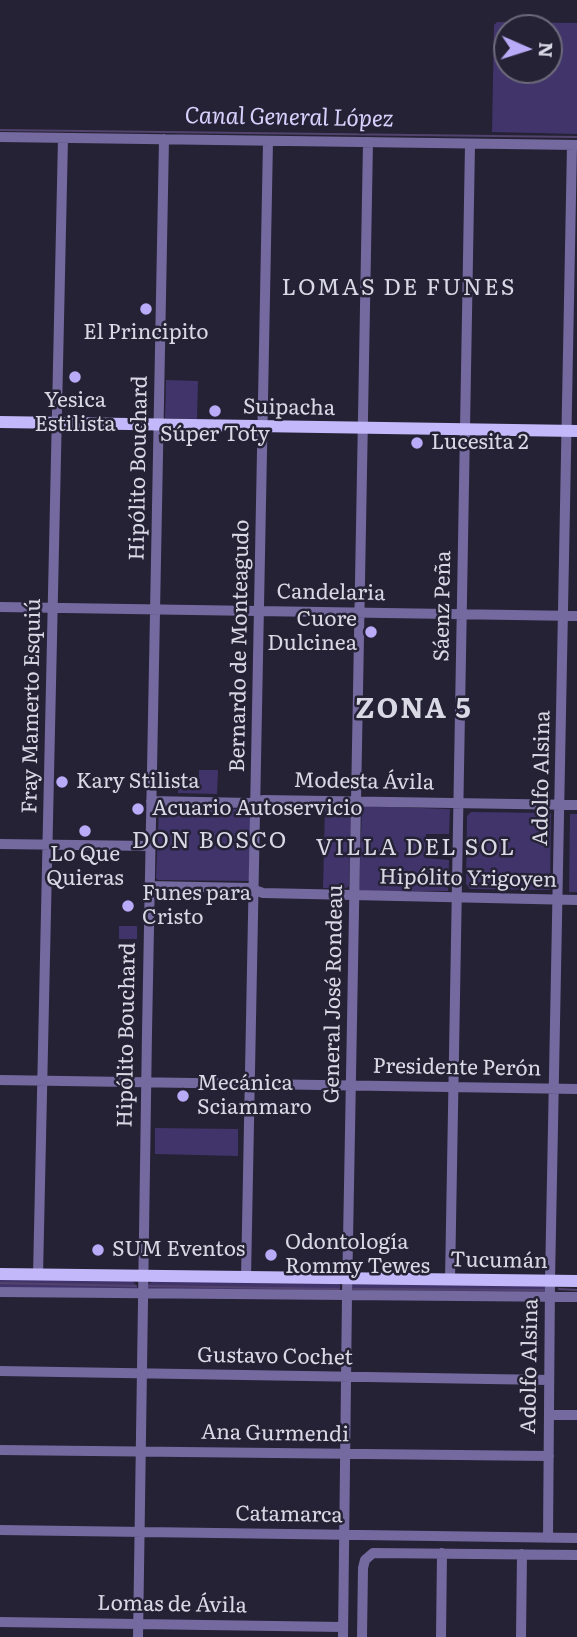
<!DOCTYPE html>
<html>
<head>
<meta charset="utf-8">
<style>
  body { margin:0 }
  #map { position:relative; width:577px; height:1637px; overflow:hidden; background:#252235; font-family:Literata,serif }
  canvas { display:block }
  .north { position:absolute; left:493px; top:14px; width:70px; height:70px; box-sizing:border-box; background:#252235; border:2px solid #6d6b7b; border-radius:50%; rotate:93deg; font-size:19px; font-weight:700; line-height:28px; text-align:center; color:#d9d8e5 }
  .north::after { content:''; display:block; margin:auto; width:24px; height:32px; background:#b9abf7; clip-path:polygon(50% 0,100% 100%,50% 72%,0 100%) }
</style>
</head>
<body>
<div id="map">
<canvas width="577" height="1637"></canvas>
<div class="north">N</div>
</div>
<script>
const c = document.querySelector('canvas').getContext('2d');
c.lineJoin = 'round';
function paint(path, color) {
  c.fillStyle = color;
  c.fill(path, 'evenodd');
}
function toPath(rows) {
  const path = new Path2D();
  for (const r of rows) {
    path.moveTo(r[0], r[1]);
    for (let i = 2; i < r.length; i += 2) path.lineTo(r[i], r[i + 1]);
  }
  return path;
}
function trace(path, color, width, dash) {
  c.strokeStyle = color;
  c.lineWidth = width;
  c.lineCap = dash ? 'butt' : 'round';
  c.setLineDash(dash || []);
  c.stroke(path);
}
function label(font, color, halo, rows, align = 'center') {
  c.font = font + ' Literata,serif';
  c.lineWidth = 5;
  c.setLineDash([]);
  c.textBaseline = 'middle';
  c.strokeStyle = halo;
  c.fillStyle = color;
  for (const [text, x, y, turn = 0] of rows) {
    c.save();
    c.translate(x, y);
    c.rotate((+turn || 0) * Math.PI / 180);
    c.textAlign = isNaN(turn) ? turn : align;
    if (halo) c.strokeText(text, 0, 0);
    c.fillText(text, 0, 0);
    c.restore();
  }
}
const green = toPath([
  [497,22,577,23,577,134,492,132,494,25],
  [507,28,549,28,549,70,507,70],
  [166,380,198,381,197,419,165,418],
  [199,770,218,770,217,794,178,793,178,789,199,789],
  [325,806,351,808,349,886,346,888,323,888],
  [362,806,450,809,449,834,426,834,425,858,449,860,448,891,359,891],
  [159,808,251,809,250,879,248,881,158,880,156,878],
  [471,812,551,813,550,890,470,889,466,884,467,816],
  [570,814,577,814,577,892,569,892],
  [119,926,137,926,137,939,119,939],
  [155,1128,238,1129,238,1156,155,1154],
  [35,1279,133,1281,138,1288,0,1288,0,1280],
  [153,1281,337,1283,340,1285,340,1291,149,1290,147,1285],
  [355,1282,432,1285,450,1283,545,1285,545,1293,352,1292,351,1285]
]);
const stream = toPath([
  [0,130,577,137],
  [0,1283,136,1286],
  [149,1286,339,1289],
  [353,1289,544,1290],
  [559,1289,577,1290]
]);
const minor = toPath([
  [0,137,577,145],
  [0,607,577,616],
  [151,801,250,803,264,800,577,805],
  [0,844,150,846],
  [149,886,249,888,263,893,577,900],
  [0,1080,577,1089],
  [38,1275,63,138],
  [246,1278,268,141],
  [450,1280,470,144],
  [0,1292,577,1297],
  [0,1371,549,1380],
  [549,1415,577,1415],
  [0,1450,549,1456],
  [0,1530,577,1538],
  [548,1538,550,1281,572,145],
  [0,1622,343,1627],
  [138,1637,147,1032,164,139],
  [343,1637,347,1295,368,142],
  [362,1637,363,1568,365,1560,373,1553,577,1555],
  [441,1637,442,1553],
  [521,1637,522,1554]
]);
const major = toPath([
  [0,422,577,431],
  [0,1274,577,1281]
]);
const markers = [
  [146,309,7,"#b9abf7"],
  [75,377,7,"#b9abf7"],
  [215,411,7,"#b9abf7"],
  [417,443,7,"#b9abf7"],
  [371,632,7,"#b9abf7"],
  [62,782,7,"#b9abf7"],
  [138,809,7,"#b9abf7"],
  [85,831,7,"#b9abf7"],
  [128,906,7,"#b9abf7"],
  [183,1096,7,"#b9abf7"],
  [98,1250,7,"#b9abf7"],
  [271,1255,7,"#b9abf7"]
];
const poiNames = [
  ["El Principito",146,333,"center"],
  ["Yesica",75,401,"center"],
  ["Estilista",75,425,"center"],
  ["Súper Toty",215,435,"center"],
  ["Lucesita 2",431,443],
  ["Cuore",357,620,"right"],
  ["Dulcinea",357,644,"right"],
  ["Kary Stilista",76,782],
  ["Acuario Autoservicio",152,809],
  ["Lo Que",85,855,"center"],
  ["Quieras",85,879,"center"],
  ["Funes para",142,894],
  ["Cristo",142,918],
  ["Mecánica",197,1084],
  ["Sciammaro",197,1108],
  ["Odontología",285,1243],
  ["Rommy Tewes",285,1267],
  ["SUM Eventos",112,1250]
];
const streetNames = [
  ["Suipacha",289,408,1],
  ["Hipólito Bouchard",139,468,-89],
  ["Candelaria",331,593,1],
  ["Sáenz Peña",443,606,-89],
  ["Bernardo de Monteagudo",240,646,-89],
  ["Fray Mamerto Esquiú",32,706,-89],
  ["Adolfo Alsina",542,778,-89],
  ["Modesta Ávila",364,782,1],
  ["Hipólito Yrigoyen",468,879,1],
  ["General José Rondeau",334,994,-89],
  ["Hipólito Bouchard",127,1035,-89],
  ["Presidente Perón",457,1068,1],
  ["Tucumán",499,1261,1],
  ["Gustavo Cochet",275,1357,1],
  ["Adolfo Alsina",530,1366,-89],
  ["Ana Gurmendi",275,1434,1],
  ["Catamarca",289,1515,1],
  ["Lomas de Ávila",172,1605,1]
];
const waterNames = [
  ["Canal General López",289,118,1]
];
const neighbourhoodNames = [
  ["LOMAS DE FUNES",399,288],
  ["DON BOSCO",210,841],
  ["VILLA DEL SOL",416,848]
];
const districtNames = [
  ["ZONA 5",414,710]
];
paint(green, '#41346a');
trace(stream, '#52436d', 2);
trace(minor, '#746a9f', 10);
trace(major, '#c3b8fa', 12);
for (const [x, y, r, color] of markers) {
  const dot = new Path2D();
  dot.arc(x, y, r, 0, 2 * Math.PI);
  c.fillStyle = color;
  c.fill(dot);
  trace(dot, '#252235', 2.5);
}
label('21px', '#d9d8e5', '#252235', poiNames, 'left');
label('21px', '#d9d8e5', '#252235', streetNames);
label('italic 23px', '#d7d0fc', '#252235', waterNames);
c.letterSpacing = '2px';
label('23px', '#d9d8e5', '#252235', neighbourhoodNames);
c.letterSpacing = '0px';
c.letterSpacing = '2px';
label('bold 28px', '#d9d8e5', '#252235', districtNames);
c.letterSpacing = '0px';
</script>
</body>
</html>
